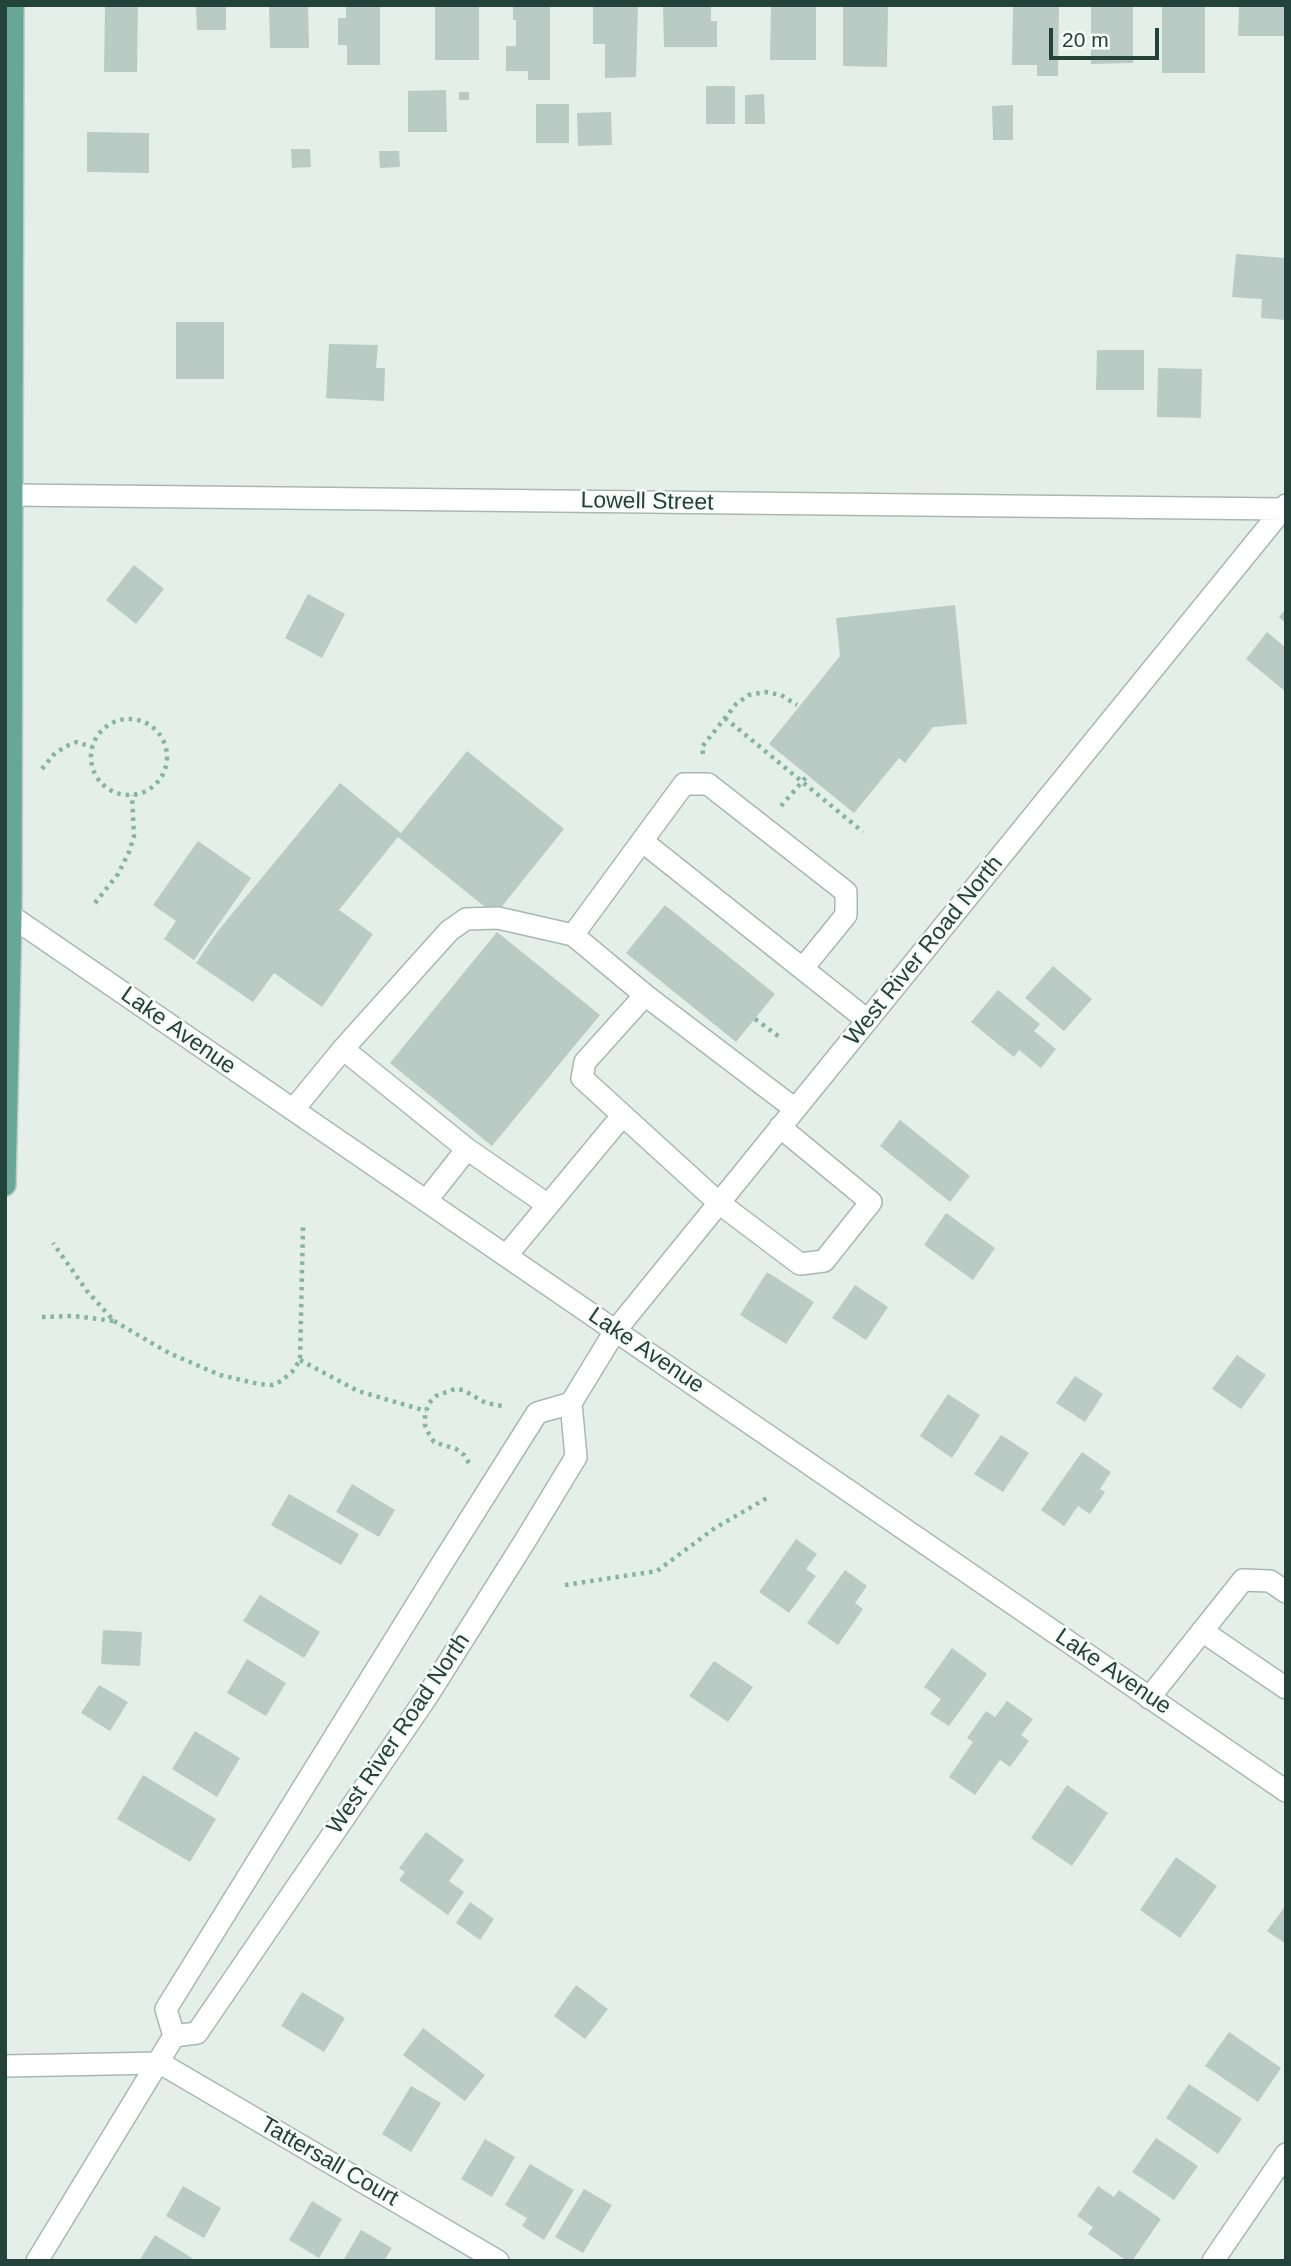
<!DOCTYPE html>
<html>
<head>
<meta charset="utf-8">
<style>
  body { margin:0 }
  #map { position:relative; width:1291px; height:2266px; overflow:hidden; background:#e5efea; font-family:Helvetica,sans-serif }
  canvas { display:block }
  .frame { position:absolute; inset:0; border:7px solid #22423a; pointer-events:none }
  .scale { position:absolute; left:1049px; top:28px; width:110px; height:32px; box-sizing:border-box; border:4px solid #22423a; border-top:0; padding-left:9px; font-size:21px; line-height:24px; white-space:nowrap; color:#22423a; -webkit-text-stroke:5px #f6fbf8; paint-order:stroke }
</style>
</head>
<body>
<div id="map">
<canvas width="1291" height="2266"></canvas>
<div class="frame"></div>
<div class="scale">20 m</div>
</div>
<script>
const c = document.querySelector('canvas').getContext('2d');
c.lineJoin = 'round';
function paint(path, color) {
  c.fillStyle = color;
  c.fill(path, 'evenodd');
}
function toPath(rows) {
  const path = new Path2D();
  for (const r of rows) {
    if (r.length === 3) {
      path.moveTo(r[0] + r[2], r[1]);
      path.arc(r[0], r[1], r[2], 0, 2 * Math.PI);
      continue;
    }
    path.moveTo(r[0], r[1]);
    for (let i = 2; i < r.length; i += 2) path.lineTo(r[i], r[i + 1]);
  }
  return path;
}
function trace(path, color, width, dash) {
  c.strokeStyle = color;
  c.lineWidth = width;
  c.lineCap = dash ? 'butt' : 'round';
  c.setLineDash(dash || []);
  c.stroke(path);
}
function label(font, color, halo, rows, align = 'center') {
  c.font = font + ' Helvetica,sans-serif';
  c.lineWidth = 5;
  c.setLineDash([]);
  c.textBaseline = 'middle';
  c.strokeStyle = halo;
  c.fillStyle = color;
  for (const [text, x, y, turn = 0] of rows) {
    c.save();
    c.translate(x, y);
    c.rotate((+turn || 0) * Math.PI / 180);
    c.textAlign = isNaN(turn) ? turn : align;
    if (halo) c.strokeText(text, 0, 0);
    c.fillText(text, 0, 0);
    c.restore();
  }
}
const building = toPath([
  [105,5,138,5,137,72,104,72],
  [196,5,226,5,226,30,197,30],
  [269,5,308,5,309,48,270,48],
  [346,5,380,5,380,65,347,65,347,45,338,45,338,18,346,18],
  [435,5,479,5,479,60,435,60],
  [513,5,550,5,550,80,528,80,528,71,506,71,506,46,516,46,516,20,513,20],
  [593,5,638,5,636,77,605,78,605,44,593,44],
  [663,5,711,5,711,21,717,21,717,47,664,47],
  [771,5,816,5,816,60,770,60],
  [843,5,888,5,887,67,843,66],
  [1013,5,1059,5,1058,76,1037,76,1037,65,1012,65],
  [1091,5,1133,5,1133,63,1091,64],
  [1162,5,1205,5,1205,73,1162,73],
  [1239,5,1286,5,1286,36,1238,36],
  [706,86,735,86,735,124,706,124],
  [446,90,447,132,408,132,408,91],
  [459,92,469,92,469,100,459,100],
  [764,94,765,124,745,124,745,95],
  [536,104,569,104,569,143,536,143],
  [1013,105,1013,140,993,140,992,106],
  [611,112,612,145,578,146,577,113],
  [87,132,149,133,149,173,87,172],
  [291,149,310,149,311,167,292,168],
  [379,151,399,151,400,167,380,168],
  [1236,254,1286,258,1286,320,1261,318,1262,299,1232,297],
  [176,322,224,322,224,379,176,379],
  [329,344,378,345,376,368,385,368,384,401,326,398],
  [1097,350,1144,350,1144,390,1096,390],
  [1158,368,1202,369,1201,418,1157,417],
  [134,565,164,589,136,624,106,600],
  [308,594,345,614,322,658,285,638],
  [955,605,967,724,933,727,905,763,899,758,854,813,769,744,840,656,836,618],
  [1286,609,1286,623,1279,617],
  [1267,632,1286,648,1286,692,1246,659],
  [467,751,564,829,495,915,398,837,339,910,373,934,322,1007,274,973,253,1002,196,963,217,932,340,783,401,833],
  [198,841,251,878,194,960,164,939,176,921,153,905],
  [665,905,775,994,736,1042,626,953],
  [497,932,600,1015,492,1146,390,1063],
  [1053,966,1092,999,1064,1031,1025,998],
  [998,990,1040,1024,1034,1031,1056,1049,1041,1068,1019,1050,1014,1057,971,1022],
  [900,1120,970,1176,950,1202,880,1146],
  [946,1213,995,1248,973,1280,924,1245],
  [767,1272,814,1302,786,1344,740,1315],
  [855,1285,888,1307,866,1340,832,1318],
  [1237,1355,1266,1375,1241,1409,1212,1389],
  [1075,1376,1103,1394,1085,1422,1056,1403],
  [948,1394,980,1415,952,1458,920,1436],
  [1001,1435,1029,1453,1003,1492,974,1474],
  [1082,1452,1111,1472,1100,1489,1105,1492,1090,1514,1078,1506,1064,1526,1041,1510],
  [352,1484,395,1510,379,1537,336,1512],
  [289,1494,359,1534,341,1565,271,1525],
  [796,1539,817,1554,806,1569,816,1576,789,1613,759,1592],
  [845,1570,867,1586,855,1603,863,1609,838,1645,807,1623],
  [260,1595,320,1632,304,1658,243,1621],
  [103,1630,142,1632,140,1666,101,1664],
  [952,1648,987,1674,949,1726,930,1714,941,1699,924,1687],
  [247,1659,286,1683,266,1716,227,1693],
  [714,1661,753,1687,728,1722,689,1696],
  [99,1685,128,1702,110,1731,81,1713],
  [1007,1701,1033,1719,1021,1735,1029,1741,1010,1767,1000,1760,975,1795,949,1777,973,1742,967,1738,986,1711,995,1717],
  [195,1731,240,1758,217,1797,172,1769],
  [143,1775,216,1819,190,1862,117,1819],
  [1067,1785,1108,1813,1072,1866,1031,1838],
  [426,1832,464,1860,449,1881,464,1892,448,1915,399,1880,405,1872,399,1868],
  [1176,1857,1217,1886,1180,1938,1140,1910],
  [470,1902,494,1919,480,1940,456,1923],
  [1286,1905,1286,1944,1267,1931],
  [576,1985,608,2009,585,2039,554,2016],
  [302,1992,345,2018,324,2052,281,2026],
  [423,2028,485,2075,465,2101,403,2055],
  [1229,2032,1281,2068,1258,2102,1205,2066],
  [1189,2084,1242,2119,1218,2154,1166,2118],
  [411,2086,441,2103,411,2152,382,2134],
  [1156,2138,1198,2166,1174,2200,1132,2172],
  [485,2139,515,2157,492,2197,461,2179],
  [530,2164,574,2190,544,2240,522,2226,527,2218,505,2205],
  [183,2186,221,2208,204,2238,166,2216],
  [1098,2186,1114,2197,1119,2190,1161,2219,1132,2261,1127,2261,1088,2234,1093,2227,1077,2216],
  [584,2189,612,2205,583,2253,555,2237],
  [312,2201,342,2219,319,2258,289,2240],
  [361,2230,392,2248,384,2261,343,2261],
  [155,2235,192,2258,191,2261,139,2261]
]);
const path = toPath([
  [725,718,863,832],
  [129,757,38],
  [703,754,702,747,736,704,749,695,765,692,781,695,797,705],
  [42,769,55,753,69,745,77,742,92,747],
  [781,806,808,775],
  [95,903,118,874,129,852,134,836,132,795],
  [755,1019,782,1039],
  [42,1317,74,1316,114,1321,87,1291,53,1243],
  [114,1321,169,1353,220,1375,259,1384,273,1385,281,1381,292,1372,300,1360,303,1227],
  [300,1360,358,1391,426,1411],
  [469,1463,464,1455,456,1449,434,1442,429,1434,425,1425,425,1414,429,1403,436,1396,455,1389,463,1390,486,1403,502,1406],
  [565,1585,657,1571,715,1528,767,1498]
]);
const minor = toPath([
  [11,495,1283,509],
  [642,841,684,784,708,784,846,892,846,915,803,968],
  [5,912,1286,1791],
  [645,995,795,1109],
  [343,1049,467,1149,426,1201],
  [293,1110,343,1049,449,931,466,919,498,918,573,935],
  [780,1127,871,1202,824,1261,800,1264,719,1203,582,1078,585,1062,645,995,573,935,642,841,867,1020],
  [467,1149,548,1205],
  [506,1256,622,1116],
  [571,1403,615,1331,1286,505],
  [1202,1631,1286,1688],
  [1149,1698,1243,1580,1270,1581,1286,1592],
  [160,2063,498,2261],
  [5,2066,160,2063],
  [37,2261,174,2036,166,2009,443,1562,537,1413,571,1403,576,1457,525,1541,428,1695,197,2033,174,2036],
  [1213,2261,1286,2154]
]);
const major = toPath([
  [5,1185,11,916,13,5]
]);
const streetNames = [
  ["Lowell Street",647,502,1],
  ["West River Road North",924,951,-51],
  ["Lake Avenue",178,1031,35],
  ["Lake Avenue",646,1351,34],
  ["Lake Avenue",1113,1672,34],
  ["West River Road North",399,1734,-56],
  ["Tattersall Court",329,2162,30]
];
paint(building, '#bacac4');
trace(minor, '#a7b8b2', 24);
trace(major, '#c1cac8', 24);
trace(path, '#83b4a6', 4.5, [3.5, 5]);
trace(minor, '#fff', 21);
trace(major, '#67a798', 21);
label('23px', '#22423a', '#f6fbf8', streetNames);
</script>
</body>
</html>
